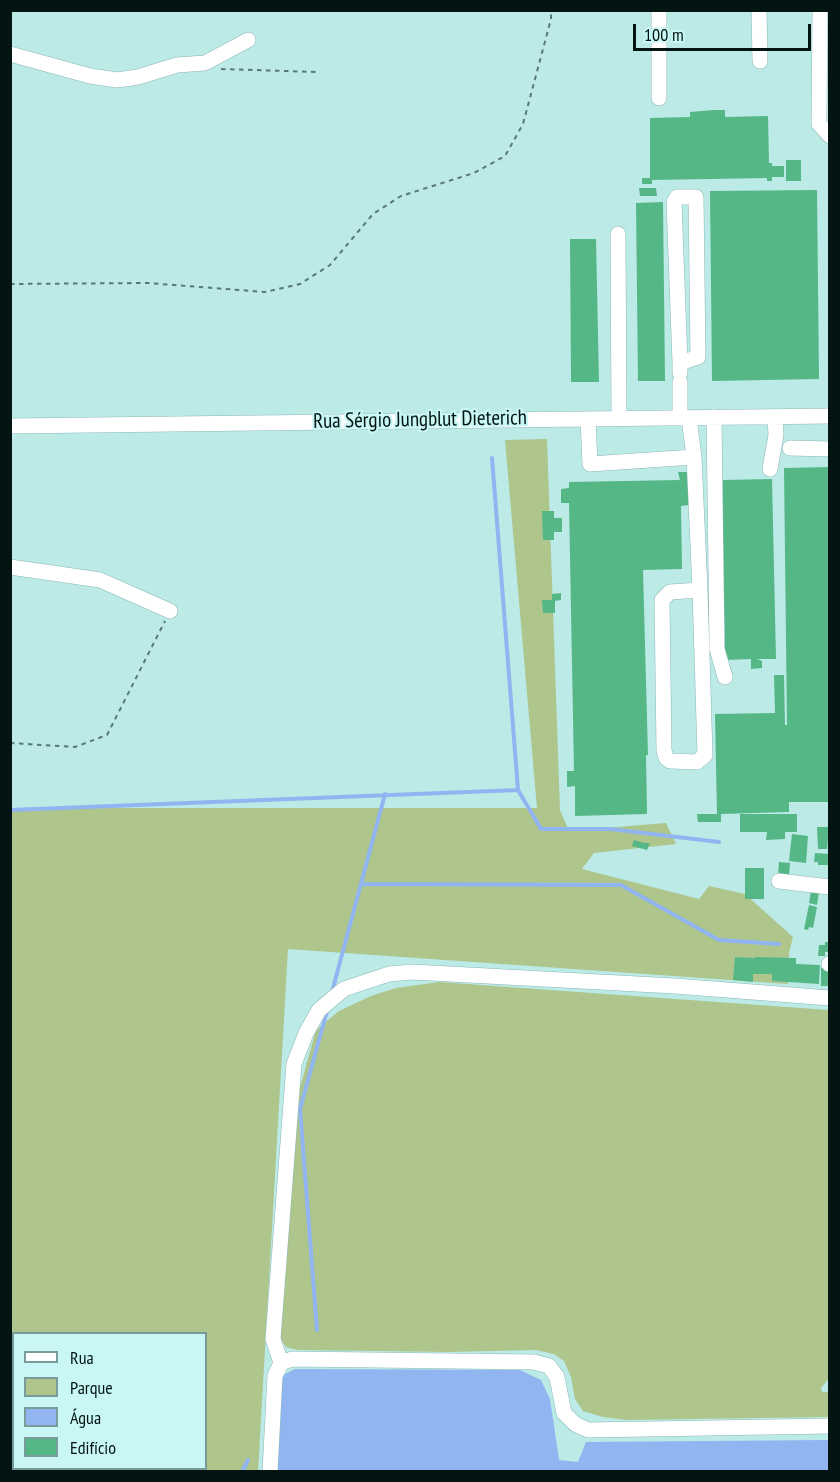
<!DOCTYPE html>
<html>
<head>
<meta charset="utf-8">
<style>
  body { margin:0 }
  #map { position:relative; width:840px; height:1482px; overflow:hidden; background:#bbeae7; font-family:"PT Sans Narrow",sans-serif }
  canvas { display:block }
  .frame { position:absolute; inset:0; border:12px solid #031413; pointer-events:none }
  .legend { position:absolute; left:12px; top:1332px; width:195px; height:138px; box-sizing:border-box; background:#c8f7f5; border:2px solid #799c9b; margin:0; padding:8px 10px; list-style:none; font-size:18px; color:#031413 }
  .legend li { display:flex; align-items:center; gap:12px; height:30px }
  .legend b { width:30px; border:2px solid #799c9b }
  .scale { position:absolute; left:633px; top:24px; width:178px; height:27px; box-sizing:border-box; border:3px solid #031413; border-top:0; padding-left:8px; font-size:18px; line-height:21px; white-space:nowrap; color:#031413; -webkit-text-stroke:4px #c8f7f5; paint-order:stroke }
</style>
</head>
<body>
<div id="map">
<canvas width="840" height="1482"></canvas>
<div class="frame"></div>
<ul class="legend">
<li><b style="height:8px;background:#fff"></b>Rua</li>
<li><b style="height:16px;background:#aec58c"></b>Parque</li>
<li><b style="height:16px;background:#91b5f1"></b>Água</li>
<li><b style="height:16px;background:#55b786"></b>Edifício</li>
</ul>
<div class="scale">100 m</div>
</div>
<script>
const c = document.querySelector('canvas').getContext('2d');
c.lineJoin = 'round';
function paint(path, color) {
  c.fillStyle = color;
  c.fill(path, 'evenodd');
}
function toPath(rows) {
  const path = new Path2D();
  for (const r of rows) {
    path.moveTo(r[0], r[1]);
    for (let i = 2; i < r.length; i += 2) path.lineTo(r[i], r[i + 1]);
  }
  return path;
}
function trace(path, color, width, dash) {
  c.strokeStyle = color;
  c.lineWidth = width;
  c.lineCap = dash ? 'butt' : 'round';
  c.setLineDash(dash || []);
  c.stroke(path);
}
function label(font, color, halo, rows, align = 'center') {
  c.font = font + ' "PT Sans Narrow",sans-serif';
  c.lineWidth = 4.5;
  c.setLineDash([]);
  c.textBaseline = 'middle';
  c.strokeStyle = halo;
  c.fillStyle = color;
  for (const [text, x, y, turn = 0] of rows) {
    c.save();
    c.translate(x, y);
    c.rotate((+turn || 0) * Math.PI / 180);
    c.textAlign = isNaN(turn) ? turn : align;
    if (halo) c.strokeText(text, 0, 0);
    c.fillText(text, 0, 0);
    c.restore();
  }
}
const green = toPath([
  [547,439,560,810,569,831,666,823,676,844,594,853,582,869,699,899,709,886,745,894,793,937,789,953,788,984,288,949,258,1471,11,1471,10,808,537,808,505,440],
  [14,1334,206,1334,206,1468,14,1468],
  [439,982,829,1010,830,1377,821,1388,822,1392,829,1392,829,1417,627,1420,603,1417,583,1411,575,1399,571,1377,564,1361,554,1354,536,1350,449,1352,297,1350,286,1347,280,1338,299,1091,316,1030,339,1011,371,996,396,988]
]);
const water = toPath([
  [295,1369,520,1370,541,1380,550,1399,559,1460,578,1462,586,1442,829,1440,829,1471,272,1472,283,1375]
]);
const stream = toPath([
  [518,790,541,829,610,829,719,842],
  [10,810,518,790,492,458],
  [361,884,621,885,719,940,779,944],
  [332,992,385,794],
  [317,1330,300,1109,327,1011],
  [242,1472,248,1460]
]);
const building = toPath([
  [714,110,725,110,725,117,768,116,769,163,772,163,772,166,784,166,784,177,772,177,772,181,767,181,767,178,652,180,652,184,642,184,642,178,650,178,650,118,690,117,690,112],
  [786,160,801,160,801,181,786,181],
  [639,188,656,188,657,196,640,196],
  [817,190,819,379,712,381,710,191],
  [663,202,665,381,638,381,636,203],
  [570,239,596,239,599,382,571,382],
  [830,467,830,802,789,802,789,812,721,814,721,822,698,822,697,814,717,814,715,714,775,713,774,675,784,675,785,725,787,725,784,468],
  [678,472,688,472,689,505,681,506,682,569,643,570,648,755,646,755,647,814,575,816,575,786,567,787,567,771,574,771,569,503,561,503,561,489,569,488,569,482,680,480],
  [772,479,776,659,757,659,762,661,762,668,751,669,751,659,725,660,722,480],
  [542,511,554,511,554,518,562,518,562,532,554,532,554,540,543,540],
  [561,593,561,600,555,601,555,613,543,613,542,600,552,600,552,594],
  [740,814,797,814,797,832,785,832,785,839,766,840,767,832,740,832],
  [817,827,829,827,827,849,818,849],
  [792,834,808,836,806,863,789,861],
  [634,840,644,843,650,843,647,850,632,846],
  [815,853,830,854,829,865,818,865,818,862,814,862],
  [779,862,790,863,789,876,778,875],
  [745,868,764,868,764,899,745,899],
  [811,891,819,892,817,905,809,903],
  [809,905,817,907,813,928,809,927,808,930,804,929],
  [825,942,830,942,830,952,825,952,825,956,818,956,819,945,825,945],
  [735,957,754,958,753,964,755,957,793,958,796,958,796,964,820,965,819,984,772,981,772,974,753,974,753,982,733,980],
  [821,968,830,968,830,986,821,986]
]);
const path = toPath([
  [221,69,317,72],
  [10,284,148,283,265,292,300,284,330,265,373,214,401,196,474,173,505,156,523,124,551,19,551,10],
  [10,743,75,747,107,735,165,621]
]);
const minor = toPath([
  [659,10,659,98],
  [759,10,760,61],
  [820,10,819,124,830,136],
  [10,54,90,76,117,80,138,77,177,65,205,63,248,40],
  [618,234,619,418],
  [680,363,698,357,696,197,677,197,674,202,680,363,680,373],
  [714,417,717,649,725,677],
  [680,418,680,382],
  [689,418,694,457,700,590,705,755,697,762,670,761,666,758,664,750,662,600,670,592,700,590],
  [588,419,590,464,694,457],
  [10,426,830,416],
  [790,448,830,449],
  [770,469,776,435,775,417],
  [10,567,100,580,170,611],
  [779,881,830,887],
  [829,964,830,964],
  [281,1363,273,1339,294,1064,306,1033,319,1010,344,989,389,974,412,972,675,986,830,998],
  [270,1472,275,1376,281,1363,292,1359,534,1362,549,1366,557,1377,564,1413,575,1424,588,1430,830,1426]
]);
const streetNames = [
  ["Rua Sérgio Jungblut Dieterich",420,420,-1]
];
paint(green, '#aec58c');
paint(water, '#91b5f1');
trace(stream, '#91b5f1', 4);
paint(building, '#55b786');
trace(minor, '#8bb8b6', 16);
trace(path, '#597876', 2, [4.5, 4.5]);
trace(minor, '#fff', 15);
label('21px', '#031413', '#c8f7f5', streetNames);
</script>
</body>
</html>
